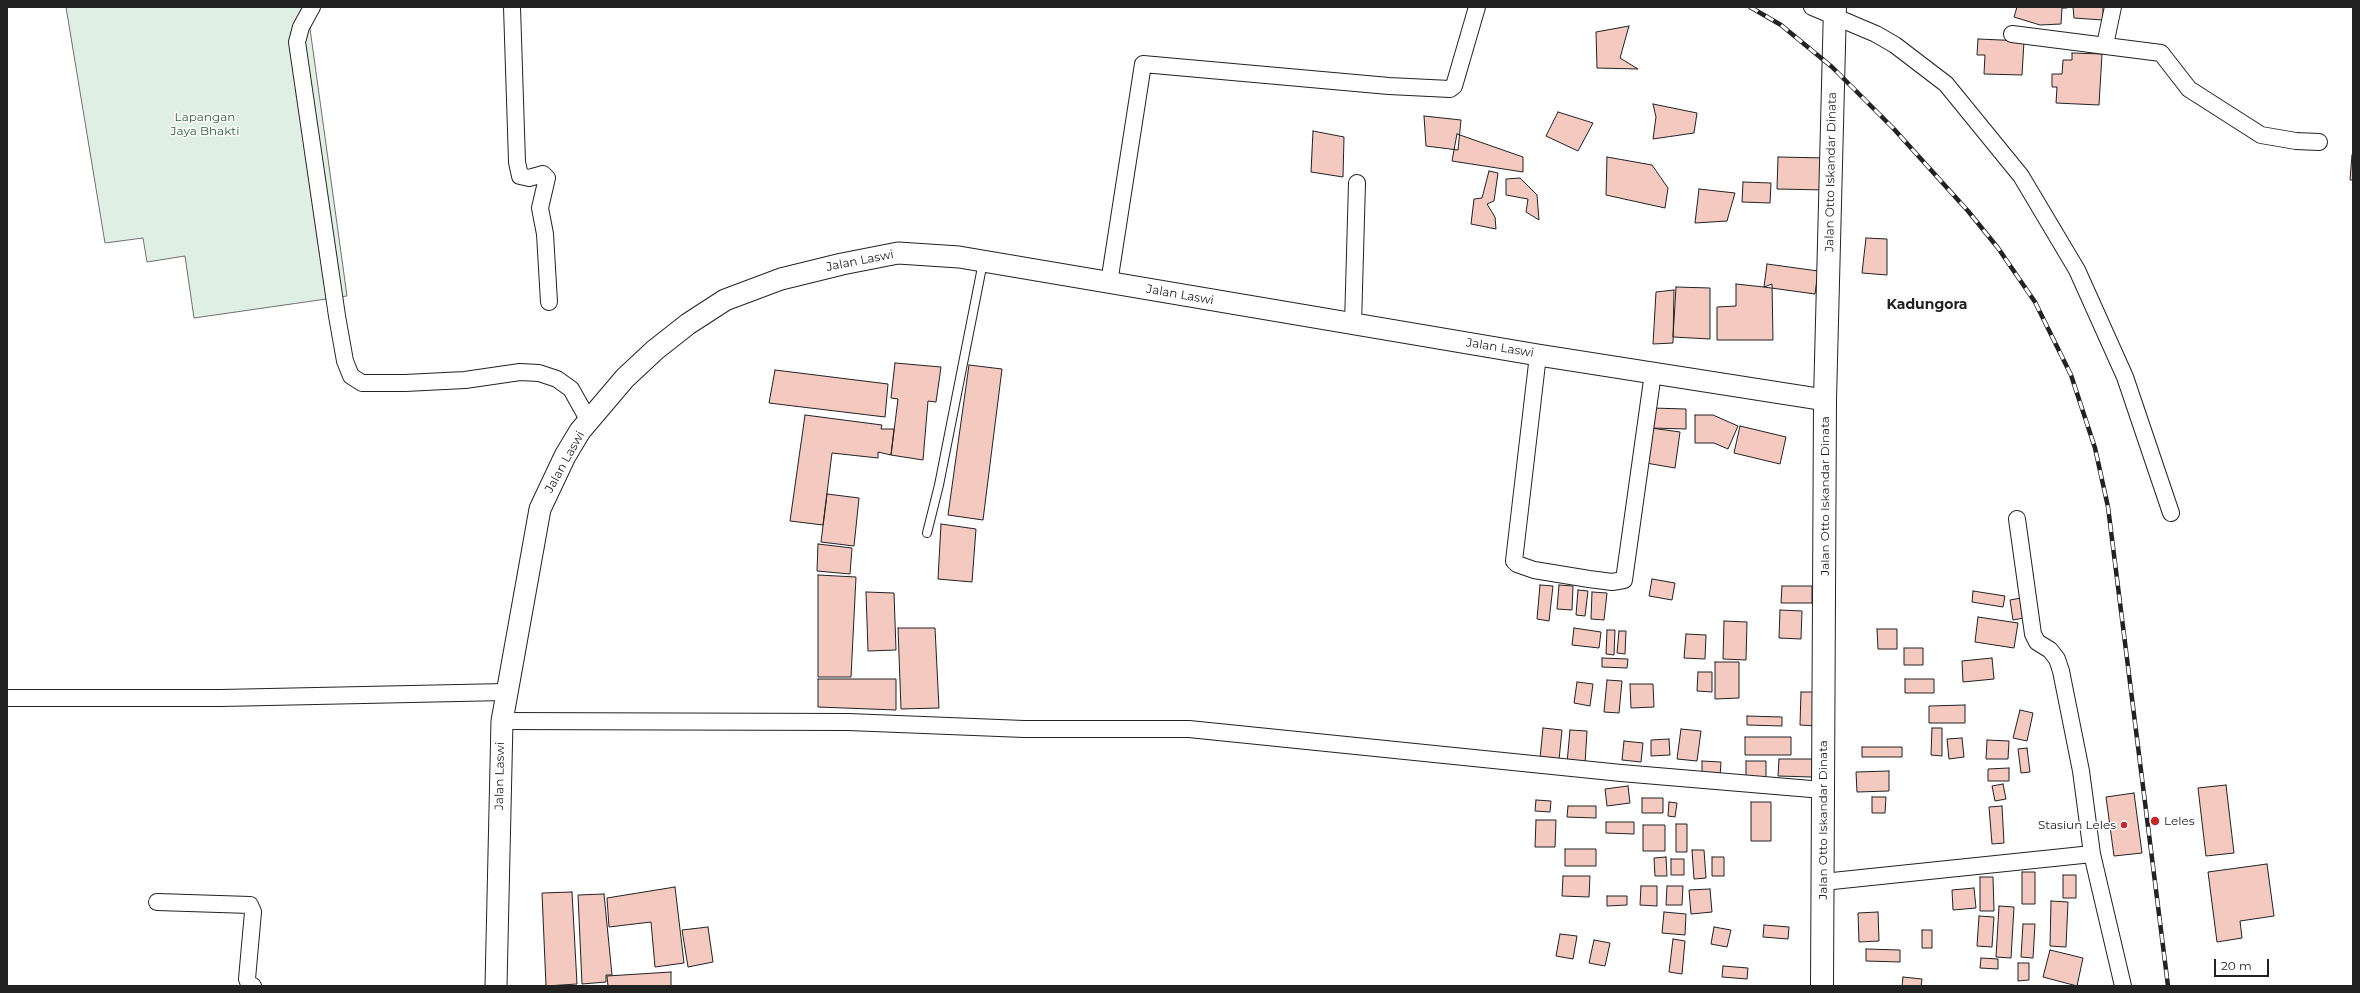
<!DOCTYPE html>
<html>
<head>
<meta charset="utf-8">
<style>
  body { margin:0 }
  #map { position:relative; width:2360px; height:993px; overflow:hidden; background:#fff; font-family:Montserrat,sans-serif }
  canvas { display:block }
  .frame { position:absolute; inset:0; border:8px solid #222; pointer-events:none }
  .scale { position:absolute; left:2214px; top:959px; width:55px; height:18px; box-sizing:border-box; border:2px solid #222; border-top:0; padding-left:5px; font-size:12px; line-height:14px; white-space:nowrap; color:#222; -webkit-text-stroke:3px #fff; paint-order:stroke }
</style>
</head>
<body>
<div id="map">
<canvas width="2360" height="993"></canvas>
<div class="frame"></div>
<div class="scale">20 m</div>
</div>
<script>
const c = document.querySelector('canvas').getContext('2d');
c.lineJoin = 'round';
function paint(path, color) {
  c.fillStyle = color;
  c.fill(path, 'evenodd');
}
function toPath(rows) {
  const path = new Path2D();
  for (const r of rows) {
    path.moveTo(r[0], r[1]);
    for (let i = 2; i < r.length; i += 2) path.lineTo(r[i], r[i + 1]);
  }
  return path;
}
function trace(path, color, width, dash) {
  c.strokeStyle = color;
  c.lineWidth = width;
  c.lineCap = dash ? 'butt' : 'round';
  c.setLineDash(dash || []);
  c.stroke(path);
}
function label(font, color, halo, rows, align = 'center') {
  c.font = font + ' Montserrat,sans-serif';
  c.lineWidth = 3;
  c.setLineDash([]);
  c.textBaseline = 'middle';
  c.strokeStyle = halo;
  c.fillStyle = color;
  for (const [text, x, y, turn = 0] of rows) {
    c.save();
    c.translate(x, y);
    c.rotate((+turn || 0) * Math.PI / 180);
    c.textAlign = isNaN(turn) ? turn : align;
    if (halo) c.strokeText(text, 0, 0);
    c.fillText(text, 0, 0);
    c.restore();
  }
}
const green = toPath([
  [66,7,307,7,347,296,194,318,185,256,147,262,143,238,105,243,66,7]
]);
const building = toPath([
  [2017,7,2067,7,2067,8,2062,8,2061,24,2040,25,2014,17,2017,7],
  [2073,7,2103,7,2103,20,2074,18,2073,7],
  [1629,26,1620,58,1638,69,1597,68,1596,32,1629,26],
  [1978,39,2024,41,2022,75,1984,74,1985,55,1977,55,1978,39],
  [2072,53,2102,54,2099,105,2056,103,2057,87,2052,87,2052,74,2062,74,2063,60,2072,60,2072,53],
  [1653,104,1697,113,1694,133,1653,139,1656,117,1653,104],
  [1558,112,1593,123,1578,151,1546,136,1558,112],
  [1424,116,1461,120,1458,150,1426,146,1424,116],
  [1313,131,1344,137,1343,177,1311,172,1313,131],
  [1457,134,1523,157,1523,172,1452,161,1457,134],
  [2352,155,2353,155,2353,180,2350,180,2352,155],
  [1607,157,1652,165,1668,188,1665,208,1606,195,1607,157],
  [1778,157,1826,158,1825,190,1777,189,1778,157],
  [1489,171,1498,173,1494,201,1487,204,1495,217,1496,229,1471,224,1474,199,1482,198,1489,171],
  [1520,178,1537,195,1539,220,1526,212,1528,199,1506,195,1506,179,1520,178],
  [1743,182,1771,183,1770,203,1742,202,1743,182],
  [1699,189,1735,193,1727,221,1695,223,1699,189],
  [1866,238,1887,239,1887,275,1862,273,1866,238],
  [1767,264,1818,271,1815,294,1764,287,1767,264],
  [1736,284,1764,287,1772,284,1773,340,1717,340,1717,307,1736,306,1736,284],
  [1676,287,1710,288,1710,339,1673,337,1676,287],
  [1674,290,1673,343,1653,344,1656,292,1674,290],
  [895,363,941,367,936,402,928,401,923,460,891,455,898,399,891,398,895,363],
  [969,365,1002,369,983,520,948,515,969,365],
  [775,370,888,384,885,417,769,403,775,370],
  [1652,408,1686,409,1686,429,1651,428,1652,408],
  [805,415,882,425,881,429,894,429,891,455,878,452,878,458,832,453,823,525,790,521,805,415],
  [1695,415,1713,415,1738,426,1728,449,1714,443,1695,443,1695,415],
  [1740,426,1786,437,1780,464,1734,453,1740,426],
  [1651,428,1680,432,1675,468,1646,463,1651,428],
  [827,494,859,498,854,546,821,542,827,494],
  [941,524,976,529,972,582,938,579,941,524],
  [818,544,852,548,850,574,817,571,818,544],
  [818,575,856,577,851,677,818,677,818,575],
  [1652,579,1675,583,1672,600,1649,596,1652,579],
  [1540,585,1553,586,1549,621,1537,619,1540,585],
  [1559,585,1573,586,1572,610,1557,609,1559,585],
  [1782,586,1812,586,1812,603,1781,603,1782,586],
  [1578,590,1588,591,1585,616,1576,615,1578,590],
  [1973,591,2005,596,2003,607,1972,602,1973,591],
  [866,592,894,593,896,650,868,651,866,592],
  [1592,592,1607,593,1604,620,1591,619,1592,592],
  [2021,598,2024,618,2013,620,2010,600,2021,598],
  [1780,610,1802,611,1801,639,1779,638,1780,610],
  [1978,617,2018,623,2014,648,1975,642,1978,617],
  [1724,621,1747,622,1746,660,1723,659,1724,621],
  [898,628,935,628,939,708,901,709,898,628],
  [1574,628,1601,632,1599,648,1572,645,1574,628],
  [1877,629,1897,629,1897,649,1878,649,1877,629],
  [1607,630,1615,630,1614,655,1606,654,1607,630],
  [1619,631,1626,631,1625,654,1617,653,1619,631],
  [1686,634,1706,635,1705,659,1684,658,1686,634],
  [1904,648,1923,648,1923,665,1904,665,1904,648],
  [1602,658,1628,659,1627,668,1602,667,1602,658],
  [1992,658,1994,679,1963,682,1962,661,1992,658],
  [1715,662,1739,662,1739,698,1715,699,1715,662],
  [1698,672,1712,672,1712,692,1697,691,1698,672],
  [818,679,896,679,896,710,818,707,818,679],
  [1905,679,1934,679,1934,693,1905,693,1905,679],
  [1607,680,1622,681,1619,713,1604,712,1607,680],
  [1577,682,1593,684,1590,706,1574,703,1577,682],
  [1630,684,1653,684,1654,707,1631,708,1630,684],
  [1801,692,1816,692,1816,726,1800,725,1801,692],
  [1965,705,1965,723,1929,723,1929,706,1965,705],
  [2020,710,2033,713,2027,741,2013,738,2020,710],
  [1747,716,1782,717,1782,726,1747,725,1747,716],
  [1543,728,1562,730,1559,760,1540,758,1543,728],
  [1932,728,1942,728,1942,756,1931,755,1932,728],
  [1681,729,1701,731,1697,761,1677,759,1681,729],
  [1570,730,1587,731,1585,764,1567,763,1570,730],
  [1745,737,1791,737,1791,755,1745,755,1745,737],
  [1962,738,1964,757,1949,759,1947,739,1962,738],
  [1669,739,1670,755,1651,756,1651,740,1669,739],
  [1987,740,2009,741,2008,759,1986,759,1987,740],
  [1624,741,1643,743,1641,762,1622,760,1624,741],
  [1862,747,1902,747,1902,757,1862,757,1862,747],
  [2027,748,2030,772,2021,773,2018,749,2027,748],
  [1779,759,1812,759,1812,777,1778,776,1779,759],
  [1702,761,1721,762,1720,777,1702,776,1702,761],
  [1746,761,1766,761,1766,779,1746,779,1746,761],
  [2009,768,2009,781,1988,781,1988,769,2009,768],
  [1889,771,1889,791,1857,792,1856,772,1889,771],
  [2003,784,2006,799,1995,801,1992,786,2003,784],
  [2226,785,2234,853,2206,856,2198,788,2226,785],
  [1628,786,1630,803,1607,806,1605,789,1628,786],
  [2134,793,2142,853,2114,856,2106,797,2134,793],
  [1872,797,1886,797,1885,813,1872,813,1872,797],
  [1642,798,1663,798,1663,813,1642,813,1642,798],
  [1536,800,1551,801,1550,812,1535,811,1536,800],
  [1669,802,1677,803,1675,817,1668,816,1669,802],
  [1751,802,1771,802,1771,841,1751,841,1751,802],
  [1568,806,1596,806,1596,818,1567,817,1568,806],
  [2002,806,2004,843,1992,844,1989,807,2002,806],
  [1536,820,1556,820,1555,847,1535,847,1536,820],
  [1606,822,1634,822,1634,834,1606,833,1606,822],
  [1676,824,1687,824,1687,852,1676,852,1676,824],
  [1643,825,1665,825,1665,851,1643,851,1643,825],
  [1565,849,1596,849,1596,866,1565,866,1565,849],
  [1692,850,1704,850,1706,878,1694,879,1692,850],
  [1666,857,1667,876,1655,876,1654,858,1666,857],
  [1712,857,1724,857,1724,876,1712,876,1712,857],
  [1671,859,1684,859,1684,875,1671,875,1671,859],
  [2267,864,2274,916,2240,921,2242,938,2217,942,2208,872,2267,864],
  [2022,872,2035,872,2035,904,2022,904,2022,872],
  [2063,875,2076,875,2076,898,2063,898,2063,875],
  [1563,876,1590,876,1589,897,1562,896,1563,876],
  [1980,877,1993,877,1994,911,1980,911,1980,877],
  [1641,886,1657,886,1657,906,1640,905,1641,886],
  [1667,886,1683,886,1682,905,1666,905,1667,886],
  [675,887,684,963,655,967,651,922,609,927,607,898,675,887],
  [1974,888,1976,908,1953,910,1952,890,1974,888],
  [1710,889,1712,912,1691,914,1689,890,1710,889],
  [572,892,577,984,546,986,542,893,572,892],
  [604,894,612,975,606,975,606,982,582,984,578,895,604,894],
  [1607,896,1627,896,1627,905,1607,906,1607,896],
  [2051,901,2068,902,2066,947,2050,946,2051,901],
  [1999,906,2014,907,2011,958,1996,957,1999,906],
  [1664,912,1686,914,1685,935,1662,933,1664,912],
  [1878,912,1879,941,1859,942,1858,913,1878,912],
  [1979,916,1994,917,1992,947,1977,946,1979,916],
  [2023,924,2035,924,2033,958,2021,957,2023,924],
  [1764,925,1789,927,1788,939,1763,937,1764,925],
  [708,927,713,962,688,967,682,930,708,927],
  [1714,927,1731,930,1727,947,1711,944,1714,927],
  [1922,930,1932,930,1932,948,1922,948,1922,930],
  [1560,934,1577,936,1573,959,1556,956,1560,934],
  [1673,939,1685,941,1682,974,1669,972,1673,939],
  [1594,940,1610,943,1605,966,1589,963,1594,940],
  [1866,949,1900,950,1900,962,1866,961,1866,949],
  [2050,950,2083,958,2077,986,2043,977,2050,950],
  [1981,958,1998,959,1998,969,1980,968,1981,958],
  [2018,963,2029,963,2029,980,2018,981,2018,963],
  [1723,966,1748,968,1747,979,1722,977,1723,966],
  [671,972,671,986,608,986,607,976,671,972],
  [1903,977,1922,979,1921,986,1902,986,1903,977]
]);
const service = toPath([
  [927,533,939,485,983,262]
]);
const minor = toPath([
  [312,7,301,27,297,42,337,316,345,361,351,376,362,383,405,383,465,380,520,372,539,373,557,379,571,389,589,421],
  [512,7,517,162,520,176,529,178,543,174,547,178,540,208,545,234,549,302],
  [1812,7,1876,34,1895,45,1946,84,2021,176,2077,270,2125,377,2171,513],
  [2012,34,2161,53,2189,89,2261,135,2296,141,2319,142],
  [2105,45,2113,7],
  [1109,283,1143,64,1389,86,1450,89,1454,86,1477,7],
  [1353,324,1357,183],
  [1538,355,1514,561,1517,564,1534,570,1589,579,1612,582,1624,580,1653,373],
  [2017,519,2033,634,2037,642,2050,650,2057,659,2061,671,2081,771,2092,854],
  [7,698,221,698,506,692],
  [502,721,848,722,1024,729,1189,729,1621,773,1823,790],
  [1823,882,2092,854,2123,986],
  [157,902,250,905,253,912,247,979,249,984,253,986]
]);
const tertiary = toPath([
  [496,986,502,721,540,509,565,456,580,431,625,378,655,350,688,324,725,300,781,279,842,264,898,253,959,257,1538,355,1825,400]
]);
const primary = toPath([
  [1822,986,1825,400,1835,7]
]);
const rail = toPath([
  [1750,7,1781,25,1832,67,1893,128,1968,211,1998,248,2035,302,2071,375,2095,448,2108,507,2168,986]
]);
const markers = [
  [2155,821,5,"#c62828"],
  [2124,825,4,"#c62828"]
];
const parkNames = [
  ["Lapangan",205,117],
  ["Jaya Bhakti",205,131]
];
const streetNames = [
  ["Jalan Otto Iskandar Dinata",1831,172,-89],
  ["Jalan Laswi",860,261,-11],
  ["Jalan Laswi",1180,295,10],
  ["Jalan Laswi",1500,348,9],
  ["Jalan Laswi",565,462,-61],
  ["Jalan Otto Iskandar Dinata",1825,496,-90],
  ["Jalan Laswi",500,776,-89],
  ["Jalan Otto Iskandar Dinata",1823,820,-90]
];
const poiNames = [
  ["Leles",2164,821],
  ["Stasiun Leles",2116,825,"right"]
];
const quarterNames = [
  ["Kadungora",1927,305]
];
paint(green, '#e0efe3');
trace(green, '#6f6f6f', 1);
paint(building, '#f3c9c0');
trace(building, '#222', 1);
trace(service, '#222', 10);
trace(minor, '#222', 18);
trace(tertiary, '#222', 23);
trace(primary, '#222', 24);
trace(service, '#fff', 8);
trace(minor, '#fff', 16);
trace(tertiary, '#fff', 21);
trace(primary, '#fff', 22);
trace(rail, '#222', 4.5);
trace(rail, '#fff', 3, [9]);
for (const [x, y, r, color] of markers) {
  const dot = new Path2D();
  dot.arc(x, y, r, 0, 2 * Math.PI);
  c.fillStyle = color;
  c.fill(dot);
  trace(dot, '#fff', 1.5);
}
label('12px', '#2f5e38', '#fff', parkNames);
label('12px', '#222', '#fff', streetNames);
label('12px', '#222', '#fff', poiNames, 'left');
label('bold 14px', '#222', '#fff', quarterNames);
</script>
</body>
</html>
